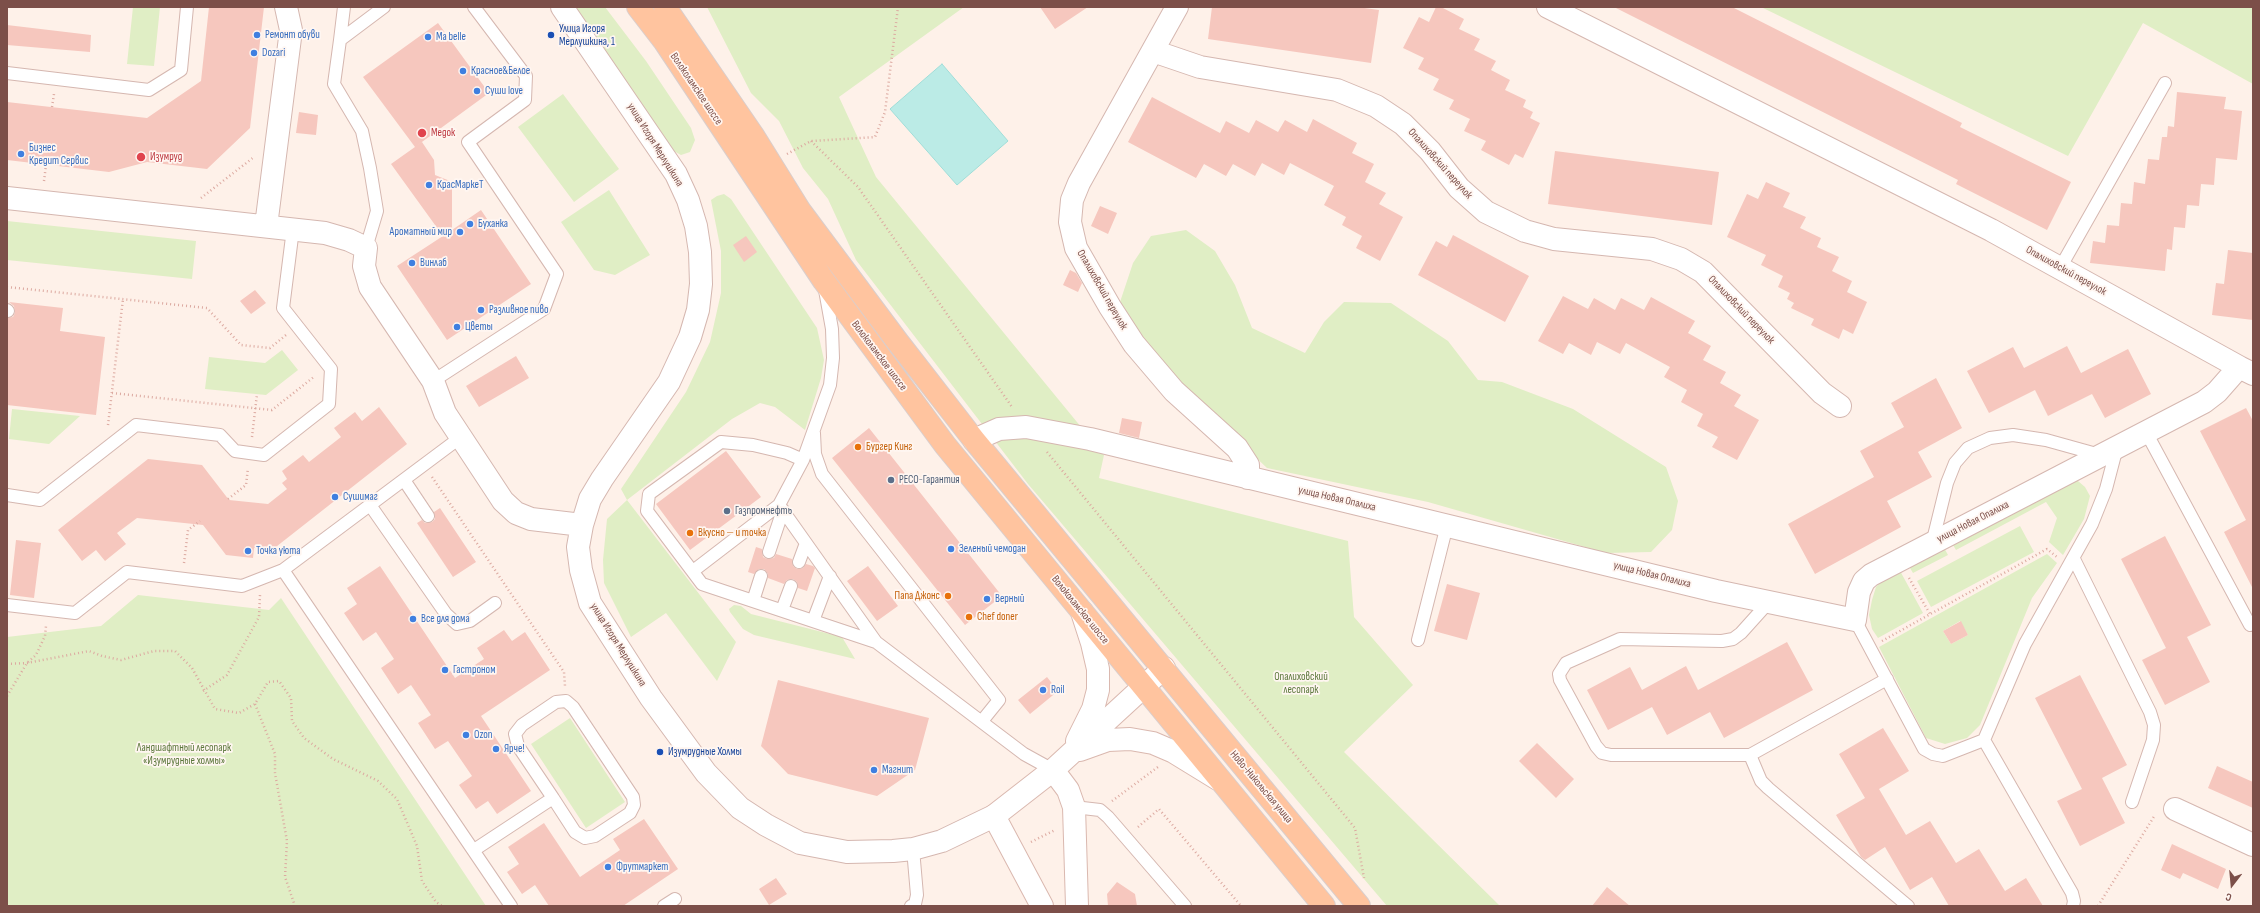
<!DOCTYPE html>
<html>
<head>
<meta charset="utf-8">
<style>
  body { margin:0 }
  #map { position:relative; width:2260px; height:913px; overflow:hidden; background:#fef1e9; font-family:"Sofia Sans Condensed",sans-serif }
  canvas { display:block }
  .frame { position:absolute; inset:0; border:8px solid #7c4f49; pointer-events:none }
  .north { position:absolute; left:2212px; top:865px; width:40px; height:40px; -webkit-text-stroke:3px #fff6f1; paint-order:stroke; rotate:196deg; font-size:11px; font-weight:700; line-height:16px; text-align:center; color:#7c4f49 }
  .north::after { content:''; display:block; margin:auto; width:14px; height:18px; background:#7c4f49; clip-path:polygon(50% 0,100% 100%,50% 72%,0 100%) }
</style>
</head>
<body>
<div id="map">
<canvas width="2260" height="913"></canvas>
<div class="frame"></div>
<div class="north">С</div>
</div>
<script>
const c = document.querySelector('canvas').getContext('2d');
c.lineJoin = 'round';
function paint(path, color) {
  c.fillStyle = color;
  c.fill(path, 'evenodd');
}
function toPath(rows) {
  const path = new Path2D();
  for (const r of rows) {
    path.moveTo(r[0], r[1]);
    for (let i = 2; i < r.length; i += 2) path.lineTo(r[i], r[i + 1]);
  }
  return path;
}
function trace(path, color, width, dash) {
  c.strokeStyle = color;
  c.lineWidth = width;
  c.lineCap = dash ? 'butt' : 'round';
  c.setLineDash(dash || []);
  c.stroke(path);
}
function label(font, color, halo, rows, align = 'center') {
  c.font = font + ' "Sofia Sans Condensed",sans-serif';
  c.lineWidth = 3.5;
  c.setLineDash([]);
  c.textBaseline = 'middle';
  c.strokeStyle = halo;
  c.fillStyle = color;
  for (const [text, x, y, turn = 0] of rows) {
    c.save();
    c.translate(x, y);
    c.rotate((+turn || 0) * Math.PI / 180);
    c.textAlign = isNaN(turn) ? turn : align;
    if (halo) c.strokeText(text, 0, 0);
    c.fillText(text, 0, 0);
    c.restore();
  }
}
const green = toPath([
  [133,7,160,7,154,66,127,64],
  [572,7,605,7,646,61,691,128,695,140,690,152,681,155,668,148],
  [707,7,964,7,839,97,876,177,1104,455,1099,478,1348,541,1354,617,1413,685,1344,752,1500,906,1387,906,1028,484,856,260,828,199,803,168,779,121,751,93],
  [1761,7,2253,7,2253,84,2143,23,2068,156],
  [563,94,619,169,574,202,518,127],
  [609,190,650,255,615,275,594,270,561,222],
  [724,194,731,199,817,328,824,360,821,378,805,430,775,407,760,403,732,419,627,500,736,642,717,681,666,613,631,637,604,583,603,560,607,519,627,500,621,489,686,392,710,342,721,293,721,251,711,200,717,196],
  [7,221,196,241,192,279,7,260],
  [1186,230,1215,251,1235,285,1252,328,1305,353,1324,322,1344,302,1391,303,1448,341,1478,380,1502,382,1573,409,1666,467,1678,501,1672,530,1651,552,1606,553,1428,502,1267,468,1179,384,1118,308,1133,263,1151,236],
  [282,350,298,370,266,395,205,389,209,357,265,363],
  [12,409,80,416,49,444,9,439],
  [2069,478,2078,481,2085,487,2090,496,2084,519,2063,555,2049,542,2057,518,2046,502,1956,550,1950,540],
  [2020,526,2034,552,1931,607,1917,581],
  [1942,544,1948,555,1913,573,1907,563],
  [2047,554,2057,563,2032,598,1980,725,1967,738,1945,744,1926,738,1879,647],
  [1960,621,1968,635,1951,644,1943,631],
  [1899,569,1923,613,1878,638,1872,629,1869,615,1872,600,1876,587,1884,578],
  [138,595,269,610,281,598,486,906,7,906,7,637,101,626],
  [734,605,741,606,751,614,842,637,855,659,754,635,743,629,730,612,729,609],
  [570,718,625,802,586,828,531,744]
]);
const water = toPath([
  [942,64,1008,141,957,185,890,109,942,64]
]);
const building = toPath([
  [209,7,264,7,250,128,207,169,147,162,109,172,7,160,7,102,147,118,201,81],
  [1040,7,1088,7,1055,29],
  [1212,7,1357,7,1379,10,1371,63,1208,39],
  [1436,7,1441,7,1464,19,1459,29,1480,39,1474,50,1496,61,1491,70,1510,80,1505,90,1526,100,1523,107,1533,112,1530,118,1540,123,1523,158,1515,154,1509,165,1481,150,1486,141,1464,131,1470,119,1449,109,1454,100,1433,90,1439,79,1418,69,1424,58,1403,48,1419,17,1429,22],
  [1614,7,1732,7,1962,123,1960,127,2071,182,2047,230,1956,184,1958,180],
  [438,23,489,93,415,147,363,77],
  [7,25,91,35,90,52,7,45],
  [2177,92,2226,97,2224,109,2242,111,2237,160,2216,158,2214,185,2201,184,2199,206,2187,205,2185,228,2174,227,2172,250,2167,249,2165,271,2090,263,2093,241,2105,243,2107,225,2119,226,2121,203,2132,204,2134,182,2145,184,2148,159,2159,160,2162,137,2167,137,2168,126,2174,127],
  [1152,97,1220,133,1226,121,1249,133,1256,120,1278,132,1285,120,1307,132,1313,119,1357,143,1352,153,1374,164,1365,182,1386,193,1379,204,1403,217,1380,261,1356,248,1362,236,1342,225,1346,217,1324,205,1334,186,1290,163,1284,175,1262,163,1255,176,1233,164,1226,176,1204,164,1196,178,1128,142],
  [299,112,318,115,316,135,296,133],
  [422,142,434,160,435,175,450,181,452,190,452,230,481,210,531,284,447,340,397,266,443,236,391,164],
  [1555,151,1719,172,1712,225,1548,204],
  [1766,182,1790,193,1783,207,1806,217,1800,228,1821,238,1817,247,1839,257,1832,271,1852,281,1847,292,1867,302,1853,334,1843,329,1839,339,1811,325,1814,319,1791,308,1794,303,1787,299,1790,293,1778,287,1783,276,1761,265,1766,255,1727,237,1747,194,1758,199],
  [1100,206,1117,213,1108,234,1091,226],
  [1453,235,1529,276,1505,322,1418,275,1436,241,1447,247],
  [746,236,757,252,744,262,733,245],
  [2228,250,2253,253,2253,320,2212,315,2216,283,2224,284],
  [1070,270,1076,273,1082,283,1078,292,1063,285],
  [255,290,266,303,251,314,240,301],
  [1563,296,1588,309,1594,298,1615,310,1621,298,1644,310,1651,297,1695,321,1688,333,1711,346,1703,360,1726,372,1720,383,1741,395,1734,406,1759,420,1737,460,1712,447,1718,437,1697,426,1703,414,1681,402,1687,390,1664,377,1670,367,1626,343,1620,354,1597,342,1591,355,1569,343,1563,354,1538,341],
  [9,302,63,308,60,331,105,337,96,415,7,405,7,318,13,317,15,313,14,306],
  [2067,346,2081,373,2128,349,2151,394,2105,418,2092,394,2048,416,2035,390,1989,413,1967,371,2013,347,2024,368],
  [516,356,529,378,479,407,466,386],
  [1936,378,1962,428,1918,452,1932,477,1887,501,1901,527,1815,574,1788,524,1874,477,1860,451,1904,427,1891,403],
  [379,407,407,444,272,550,254,548,253,558,226,555,203,525,137,518,117,533,126,544,105,561,96,550,82,561,58,530,148,459,202,465,229,500,268,504,287,489,282,483,287,479,282,471,303,455,309,462,341,437,334,428,355,412,362,421],
  [2246,408,2253,421,2253,589,2224,532,2246,520,2200,431],
  [1122,418,1142,422,1139,438,1119,433],
  [869,428,1002,596,965,625,832,458],
  [726,451,761,497,690,550,656,504],
  [440,508,476,562,453,577,417,523,422,520,425,523,432,522,435,519,434,512],
  [2165,536,2211,625,2187,637,2210,682,2165,705,2142,660,2166,648,2121,559],
  [16,540,41,543,34,598,10,595],
  [756,547,762,549,763,557,767,559,774,558,776,554,792,559,793,566,797,569,803,568,806,564,813,566,815,568,807,591,798,588,797,582,793,579,787,580,784,584,768,578,768,574,764,569,759,569,754,574,748,572],
  [380,566,455,678,484,659,477,648,504,630,512,641,525,632,550,670,481,716,531,791,497,814,488,801,476,809,459,785,472,776,448,741,435,749,418,723,431,715,411,685,398,694,381,668,394,659,376,632,363,641,344,613,357,604,347,588],
  [868,566,898,606,877,621,847,581],
  [1447,584,1480,593,1467,640,1434,631],
  [1961,621,1968,635,1951,644,1943,631],
  [1787,642,1813,690,1724,738,1710,712,1667,735,1652,707,1608,730,1587,690,1630,667,1642,690,1686,666,1698,690],
  [2080,675,2127,765,2102,778,2125,823,2080,846,2057,801,2082,789,2035,698],
  [1047,677,1058,691,1030,714,1018,700],
  [778,680,929,718,915,770,877,796,788,774,761,746],
  [1883,728,1909,771,1879,789,1906,835,1930,821,1956,863,1979,849,2005,891,2026,878,2043,906,1949,906,1932,877,1910,890,1885,847,1865,860,1861,857,1836,815,1865,798,1839,754],
  [1537,743,1574,779,1556,798,1519,761],
  [2217,766,2253,782,2253,808,2208,788],
  [644,819,678,869,623,906,549,906,535,885,522,894,507,872,519,864,508,847,544,823,580,877,620,850,613,839],
  [2172,844,2226,869,2218,889,2183,873,2180,879,2161,870],
  [776,878,787,894,769,905,759,889],
  [1117,882,1135,894,1137,906,1108,906,1107,894],
  [1607,887,1630,906,1592,906]
]);
const path = toPath([
  [52,107,54,94],
  [811,141,858,187,1012,407],
  [787,154,811,141,875,137,885,112,898,7],
  [44,181,46,165],
  [201,198,254,157],
  [7,287,207,308,241,345,270,348,286,335],
  [112,393,272,410,315,376],
  [108,425,123,299],
  [252,437,257,394],
  [1047,452,1355,828,1364,878],
  [432,477,564,672,565,686],
  [228,499,246,485,248,468],
  [184,563,188,530,200,521],
  [1909,578,1930,614],
  [1882,641,2047,549,2057,557],
  [7,664,27,663,89,651,102,656,121,660,154,651,175,651,192,668,215,709,239,713,255,704,268,682,279,681,291,698,292,721,304,738,333,759,378,781,397,799,417,846,422,881,436,902,442,906],
  [203,691,227,675,259,617,260,595],
  [7,696,27,663,36,655,45,636,46,626],
  [255,704,275,754,275,773,287,841,285,877,295,906],
  [1112,801,1158,767],
  [1138,827,1159,809,1241,906],
  [1031,842,1055,830],
  [2098,906,2155,815]
]);
const lane = toPath([
  [340,40,344,7],
  [7,73,149,90,181,70,187,7],
  [366,248,377,211,370,168,362,131,334,84,340,40,384,7],
  [2060,268,2165,83],
  [7,310,8,311],
  [433,381,544,309,557,274,468,142,525,100,526,76,474,7],
  [2146,432,2250,625],
  [814,433,815,454,822,474,999,700,982,721],
  [803,460,787,453,753,445,721,442,649,494,647,511,702,584,876,642],
  [404,480,428,516],
  [7,495,40,500,136,425,220,435,235,451,264,455,329,404,331,369,283,308,293,229],
  [370,505,446,614,457,624,470,621,495,603],
  [779,505,876,642,1024,754,1053,770],
  [1932,544,1947,483,1955,463,1968,448,1990,438,2013,435,2046,440,2100,455],
  [769,552,783,510],
  [2074,559,2150,712,2154,725,2153,740,2132,802],
  [799,562,806,543],
  [283,570,511,906],
  [693,571,779,505,803,460,830,385,833,358,832,329,825,290],
  [753,601,761,576],
  [1768,603,1741,633,1733,639,1722,641,1620,639,1566,663,1559,674,1560,680,1596,746,1602,753,1611,755,1750,755,1887,679],
  [7,605,75,613,127,572,242,586,283,570,461,437],
  [782,610,791,586],
  [1855,620,1924,749,1933,754,1943,756,1984,740,2025,644,2092,524,2106,489,2117,447],
  [813,621,830,576],
  [1418,640,1447,525],
  [1984,740,2072,893,2074,901,2073,906],
  [1750,755,1761,781,1768,788,1908,906],
  [1074,807,1100,810,1108,817,1185,906],
  [474,850,553,798,575,832,585,838,595,836,630,813,634,805,633,797,573,707,566,701,556,702,522,725,515,734,518,746,553,798],
  [664,906,675,899],
  [911,906,915,904,917,895,913,849]
]);
const street = toPath([
  [562,7,676,174,688,200,696,226,700,252,701,284,698,310,690,337,669,382,602,479,590,499,582,525,578,547,581,570,590,603,651,698,706,773,740,808,766,825,800,843,847,852,893,851,913,849,942,841,994,816],
  [1177,7,1079,183,1072,200,1070,222,1076,248,1110,307,1134,344,1174,391,1237,448,1248,465,1248,478],
  [1548,7,1991,230,2239,367],
  [1153,51,1200,67,1337,90,1376,106,1403,124,1430,151,1459,188,1486,212,1525,231,1554,239,1652,249,1681,259,1703,272,1822,393,1840,406],
  [7,198,325,233,349,240,366,248,364,266,370,287,433,381,445,413,503,501,516,513,531,519,582,525],
  [266,226,291,30,286,7],
  [974,440,999,429,1026,427,1090,439,1716,591,1855,620,1859,592,1864,581,1871,575,2204,402,2217,392,2239,367,2253,374],
  [2175,809,2253,845]
]);
const secondary = toPath([
  [1077,741,1093,709,1098,690,1098,669,1092,643,1082,612],
  [1080,750,1108,740,1130,739,1153,743,1174,752,1218,779],
  [1053,770,1068,790,1074,807,1077,906],
  [1042,906,994,816,1053,770,1164,668]
]);
const primary = toPath([
  [638,7,665,42,824,281,945,445,1324,906],
  [665,7,754,137,800,211,897,341,974,440,1359,906]
]);
const markers = [
  [257,35,4,"#3f7fe0"],
  [551,35,4,"#1a4fb4"],
  [428,37,4,"#3f7fe0"],
  [254,53,4,"#3f7fe0"],
  [463,71,4,"#3f7fe0"],
  [477,91,4,"#3f7fe0"],
  [422,133,5,"#e0444e"],
  [21,154,4,"#3f7fe0"],
  [141,157,5,"#e0444e"],
  [429,185,4,"#3f7fe0"],
  [470,224,4,"#3f7fe0"],
  [460,232,4,"#3f7fe0"],
  [412,263,4,"#3f7fe0"],
  [481,310,4,"#3f7fe0"],
  [457,327,4,"#3f7fe0"],
  [858,447,4,"#e8710a"],
  [891,480,4,"#5c6f8a"],
  [335,497,4,"#3f7fe0"],
  [727,511,4,"#5c6f8a"],
  [690,533,4,"#e8710a"],
  [951,549,4,"#3f7fe0"],
  [248,551,4,"#3f7fe0"],
  [948,596,4,"#e8710a"],
  [987,599,4,"#3f7fe0"],
  [969,617,4,"#e8710a"],
  [413,619,4,"#3f7fe0"],
  [445,670,4,"#3f7fe0"],
  [1043,690,4,"#3f7fe0"],
  [466,735,4,"#3f7fe0"],
  [496,749,4,"#3f7fe0"],
  [660,752,4,"#1a4fb4"],
  [874,770,4,"#3f7fe0"],
  [608,867,4,"#3f7fe0"]
];
const transitNames = [
  ["Улица Игоря",559,29],
  ["Мерлушкина, 1",559,42],
  ["Изумрудные Холмы",668,752]
];
const shopNames = [
  ["Ремонт обуви",265,35],
  ["Ma belle",436,37],
  ["Dozari",262,53],
  ["Красное&Белое",471,71],
  ["Суши love",485,91],
  ["Бизнес",29,148],
  ["Кредит Сервис",29,161],
  ["КрасМаркеТ",437,185],
  ["Буханка",478,224],
  ["Ароматный мир",452,232,"right"],
  ["Винлаб",420,263],
  ["Разливное пиво",489,310],
  ["Цветы",465,327],
  ["Сушимаг",343,497],
  ["Зеленый чемодан",959,549],
  ["Точка уюта",256,551],
  ["Верный",995,599],
  ["Все для дома",421,619],
  ["Гастроном",453,670],
  ["Roil",1051,690],
  ["Ozon",474,735],
  ["Ярче!",504,749],
  ["Магнит",882,770],
  ["Фрутмаркет",616,867]
];
const streetNames = [
  ["Волоколамское шоссе",696,89,56],
  ["улица Игоря Мерлушкина",655,145,58],
  ["Опалиховский переулок",1440,164,48],
  ["Опалиховский переулок",2066,271,29],
  ["Опалиховский переулок",1102,290,60],
  ["Опалиховский переулок",1741,310,46],
  ["Волоколамское шоссе",879,356,53],
  ["улица Новая Опалиха",1337,499,13],
  ["улица Новая Опалиха",1973,522,-27],
  ["улица Новая Опалиха",1652,575,14],
  ["Волоколамское шоссе",1080,610,51],
  ["улица Игоря Мерлушкина",618,645,58],
  ["Ново-Никольская улица",1261,787,50]
];
const healthNames = [
  ["Медок",431,133],
  ["Изумруд",150,157]
];
const foodNames = [
  ["Бургер Кинг",866,447],
  ["Вкусно — и точка",698,533],
  ["Папа Джонс",940,596,"right"],
  ["Chef doner",977,617]
];
const serviceNames = [
  ["РЕСО-Гарантия",899,480],
  ["Газпромнефть",735,511]
];
const parkNames = [
  ["Опалиховский",1301,677],
  ["лесопарк",1301,690],
  ["Ландшафтный лесопарк",184,748],
  ["«Изумрудные холмы»",184,761]
];
paint(green, '#e0eec5');
paint(water, '#bbebe6');
trace(water, '#a0ddd8', 1);
paint(building, '#f6c7be');
trace(lane, '#d5b7b0', 14);
trace(street, '#d5b7b0', 24);
trace(secondary, '#dab8af', 24);
trace(primary, '#dacecc', 24);
trace(path, '#dca9a0', 2.5, [1, 3]);
trace(lane, '#fff', 12);
trace(street, '#fff', 22);
trace(secondary, '#fff', 22);
trace(primary, '#ffc49f', 22);
for (const [x, y, r, color] of markers) {
  const dot = new Path2D();
  dot.arc(x, y, r, 0, 2 * Math.PI);
  c.fillStyle = color;
  c.fill(dot);
  trace(dot, '#fff6f1', 1.5);
}
label('11px', '#164399', '#fff6f1', transitNames, 'left');
label('11px', '#366cbe', '#fff6f1', shopNames, 'left');
label('11px', '#7c4f49', '#fff6f1', streetNames);
label('11px', '#be3a42', '#fff6f1', healthNames, 'left');
label('11px', '#c56008', '#fff6f1', foodNames, 'left');
label('11px', '#4e5e75', '#fff6f1', serviceNames, 'left');
label('11px', '#5b773b', '#fff6f1', parkNames);
</script>
</body>
</html>
